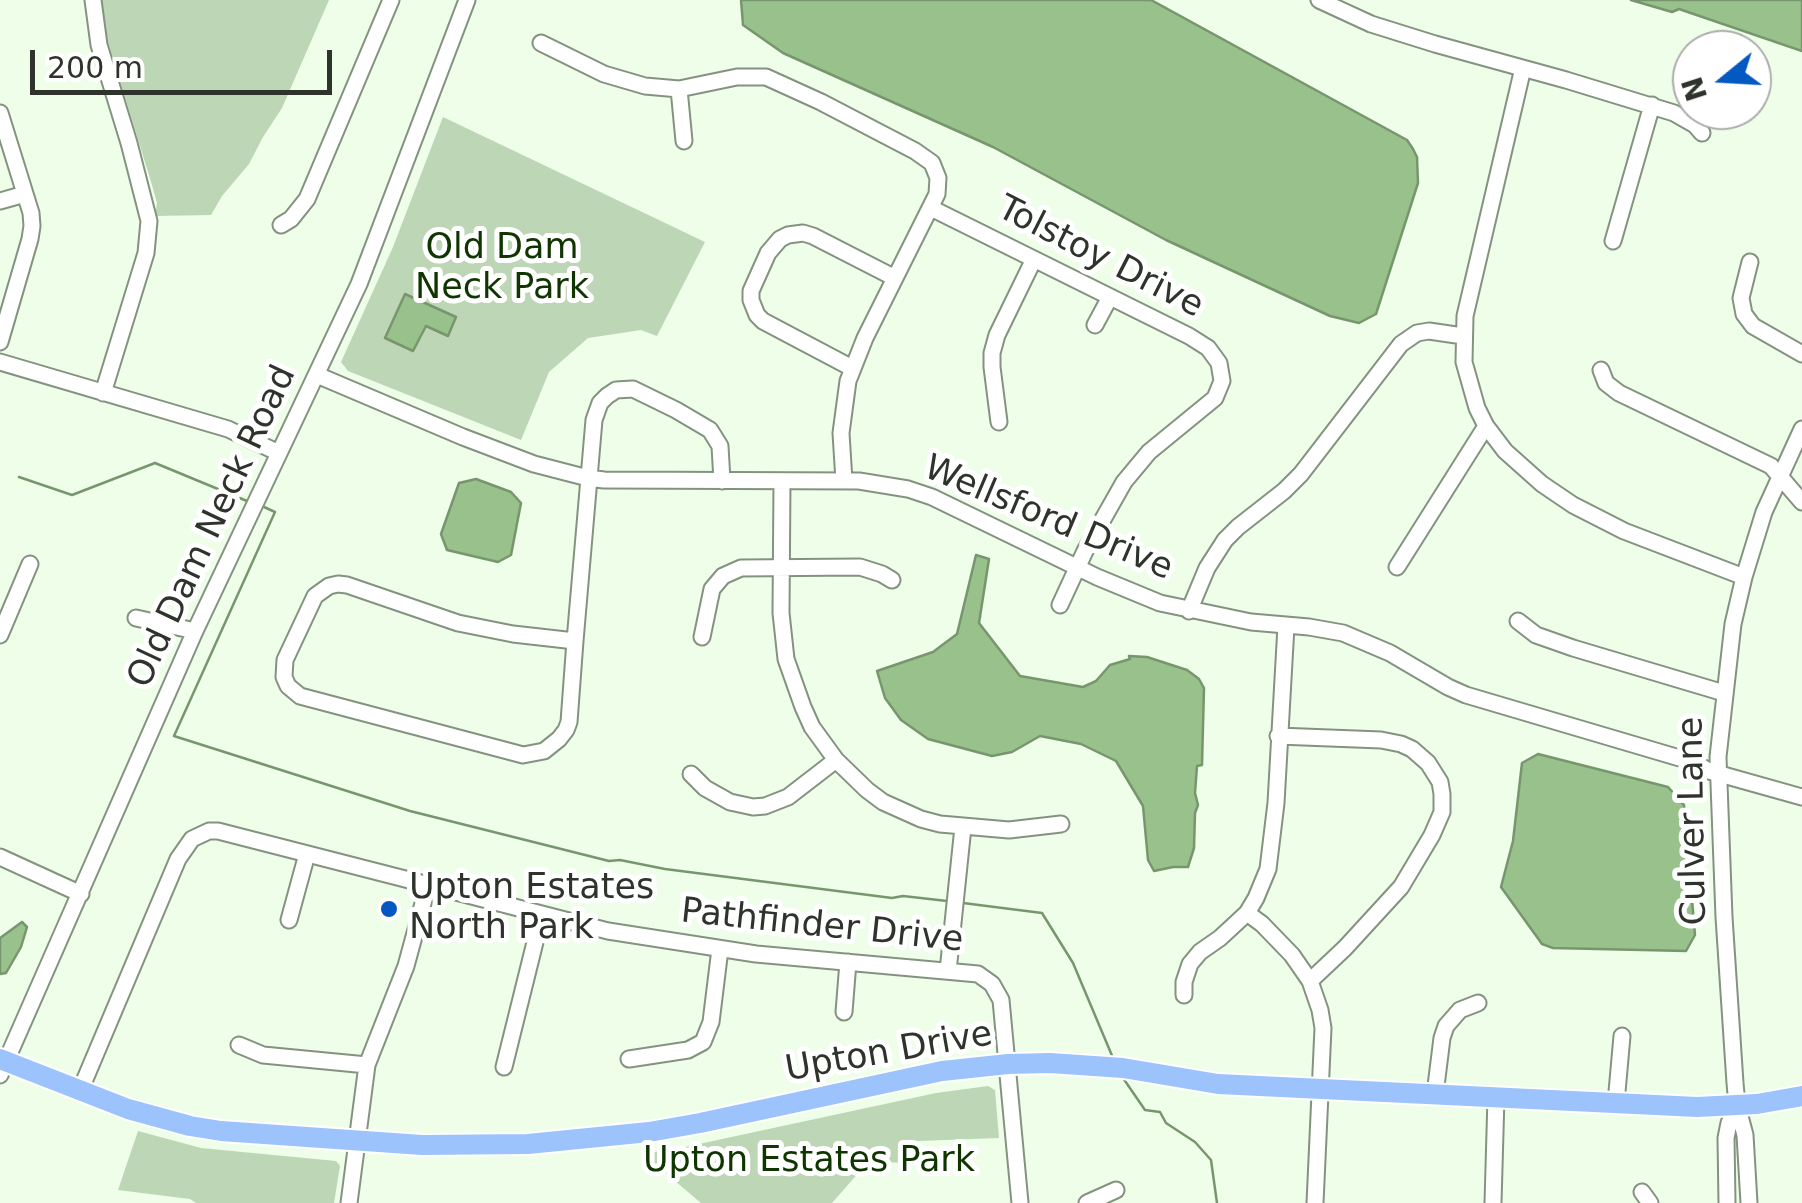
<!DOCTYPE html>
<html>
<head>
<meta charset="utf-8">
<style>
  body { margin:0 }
  #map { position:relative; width:1802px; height:1203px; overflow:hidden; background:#eefee9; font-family:"DejaVu Sans",sans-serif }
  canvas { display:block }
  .north { position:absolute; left:1672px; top:30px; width:100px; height:100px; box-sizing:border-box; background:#fff; border:2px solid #abadab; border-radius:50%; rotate:252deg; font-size:28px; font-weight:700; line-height:40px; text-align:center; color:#2e332c }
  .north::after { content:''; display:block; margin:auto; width:35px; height:45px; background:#0458c2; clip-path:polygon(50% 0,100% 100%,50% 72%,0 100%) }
  .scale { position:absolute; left:30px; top:50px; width:302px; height:45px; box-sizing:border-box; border:5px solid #2e332c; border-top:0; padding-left:12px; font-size:30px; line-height:35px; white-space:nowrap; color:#2e332c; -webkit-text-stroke:8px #fff; paint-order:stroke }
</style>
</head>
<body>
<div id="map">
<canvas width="1802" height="1203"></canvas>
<div class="north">N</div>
<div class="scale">200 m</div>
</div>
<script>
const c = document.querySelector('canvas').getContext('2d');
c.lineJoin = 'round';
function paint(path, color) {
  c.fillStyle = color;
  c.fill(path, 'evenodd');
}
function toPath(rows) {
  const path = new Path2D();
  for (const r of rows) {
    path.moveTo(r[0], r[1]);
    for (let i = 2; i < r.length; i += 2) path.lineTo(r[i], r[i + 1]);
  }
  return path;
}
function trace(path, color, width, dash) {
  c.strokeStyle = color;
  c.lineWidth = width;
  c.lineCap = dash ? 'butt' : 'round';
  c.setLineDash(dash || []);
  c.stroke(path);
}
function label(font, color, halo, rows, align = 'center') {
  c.font = font + ' "DejaVu Sans",sans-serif';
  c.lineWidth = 10;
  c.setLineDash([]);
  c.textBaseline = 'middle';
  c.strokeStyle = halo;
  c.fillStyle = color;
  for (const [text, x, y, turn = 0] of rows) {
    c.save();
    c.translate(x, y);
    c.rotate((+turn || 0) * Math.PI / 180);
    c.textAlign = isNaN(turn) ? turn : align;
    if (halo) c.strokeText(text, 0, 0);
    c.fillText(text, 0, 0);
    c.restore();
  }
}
const green = toPath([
  [101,0,329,0,282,108,263,137,249,164,222,196,211,215,155,216,157,203,152,185,104,29],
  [443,117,705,242,657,336,641,330,588,338,549,372,521,440,348,371,341,362,393,247],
  [988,1086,995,1090,999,1138,918,1141,920,1163,868,1162,832,1203,701,1203,643,1154,685,1147,936,1093],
  [138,1131,201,1148,336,1161,340,1166,334,1203,196,1203,190,1199,118,1190]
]);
const water = toPath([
  [741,0,1151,0,1407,140,1413,149,1417,157,1418,183,1376,314,1359,323,1330,316,1166,240,993,147,783,53,743,25,741,0],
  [1631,0,1802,0,1802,51,1679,9,1672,12,1631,0],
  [405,294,456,317,448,336,426,326,413,351,385,338,405,294],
  [476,479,511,492,521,503,511,555,498,562,447,550,441,534,459,483,476,479],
  [976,555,989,559,979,623,1020,676,1083,687,1096,681,1110,665,1130,659,1129,656,1147,657,1187,670,1199,679,1204,688,1202,765,1197,766,1195,793,1198,805,1195,813,1194,848,1188,867,1173,867,1154,871,1148,860,1143,806,1116,761,1081,744,1040,736,1012,752,992,756,928,739,901,720,885,698,877,671,933,652,957,634,976,555],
  [1538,754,1668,787,1684,805,1695,935,1686,951,1553,948,1542,944,1501,887,1513,841,1522,763,1538,754],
  [22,922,27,927,21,947,6,973,0,974,0,938,22,922]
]);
const stream = toPath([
  [19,477,72,495,155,463,247,501],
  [264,507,275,512,174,736,410,811,609,861,620,860,665,869,892,898,903,896,947,901],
  [963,903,1042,913,1073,963,1113,1058],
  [1123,1078,1145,1110,1160,1112,1166,1123,1195,1142,1211,1160,1217,1203]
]);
const minor = toPath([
  [93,0,99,45,129,143,149,221,146,253,103,393],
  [1319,0,1371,24,1435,44,1566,80,1674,113,1695,125,1702,133],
  [541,43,604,74,645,86,679,89,737,77,766,77,821,102,915,151,932,163,938,178,937,194,865,338,848,381,841,433,844,481],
  [1523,68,1465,316,1464,362,1477,408,1486,426,1505,451,1542,484,1573,505,1624,531,1744,577],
  [679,89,684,141],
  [0,113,31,213,32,226,30,239,0,342],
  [0,201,25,194],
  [931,208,1189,336,1208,348,1219,363,1222,381,1215,398,1149,452,1124,482,1085,551,1060,605],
  [281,225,291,219,307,199,391,0],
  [1613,241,1652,105],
  [1750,262,1741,298,1744,314,1753,326,1802,354],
  [1095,325,1110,297],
  [0,362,228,429,279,453],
  [852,368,763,321,757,315,751,300,751,291,768,253,780,239,788,235,803,233,813,236,895,278],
  [1601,370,1606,383,1619,393,1771,466,1802,502],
  [317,375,463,437,534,464,588,478,604,480,859,481,908,489,932,497,1097,577,1160,603,1251,622,1309,627,1343,633,1390,653,1448,687,1466,695,1693,762,1709,771,1802,797],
  [999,422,992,367,992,353,997,335,1034,259],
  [782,481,781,613,786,659,803,707,812,727,836,760,867,790,883,802,921,819,940,824,1009,830,1061,824],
  [1397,567,1486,426],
  [338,584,347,585,458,623,513,634,575,641,569,722,566,730,559,739,544,751,523,755,300,696,288,686,284,677,285,660,315,596,329,586,338,584],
  [1189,611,1207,568,1225,540,1238,527,1284,491,1301,474,1401,344,1417,333,1429,331,1463,336],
  [136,618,195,631],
  [1518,621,1536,635,1573,648,1724,693],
  [0,635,30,564],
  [702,637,712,589,723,576,741,568,860,567,882,574,892,580],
  [575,641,594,420,600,403,607,396,616,390,633,389,676,410,710,430,720,446,722,481],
  [1278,736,1381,740,1401,744,1412,749,1428,763,1440,782,1442,794,1442,812,1432,835,1401,887,1345,948,1310,981],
  [691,774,705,788,730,802,753,807,765,806,788,797,836,760],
  [0,857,81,894],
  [1247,913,1262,924,1292,955,1310,981,1320,1010,1323,1028,1315,1203],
  [289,920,307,854],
  [948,971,963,827],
  [1184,995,1184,982,1190,964,1200,952,1220,938,1247,913,1256,898,1268,869,1276,803,1286,626],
  [844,1012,848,962],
  [239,1045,263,1055,367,1065],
  [629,1059,688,1050,703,1042,711,1022,720,949],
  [504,1067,542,914],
  [0,1075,195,631,359,284,467,0],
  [80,1091,178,859,192,839,209,831,218,831,608,931,756,954,978,974,992,984,1001,1000,1020,1203],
  [1435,1094,1442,1038,1446,1026,1460,1010,1478,1003],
  [1616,1103,1622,1036],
  [1642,1192,1650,1203],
  [349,1203,367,1065,406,966,428,885],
  [1087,1203,1116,1190],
  [1493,1203,1496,1097],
  [1727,1203,1726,1138,1729,1123,1737,1105],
  [1749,1203,1745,1135,1737,1105,1735,1083,1724,917,1718,757,1733,624,1744,577,1764,512,1802,429]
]);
const major = toPath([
  [0,1059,128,1109,190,1126,221,1131,422,1145,528,1144,649,1132,700,1123,942,1071,1008,1064,1050,1063,1123,1068,1218,1084,1697,1107,1757,1104,1802,1096]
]);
const markers = [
  [389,909,10,"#0458c2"]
];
const parkNames = [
  ["Old Dam",502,249],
  ["Neck Park",502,289],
  ["Upton Estates Park",809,1162]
];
const streetNames = [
  ["Tolstoy Drive",1100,258,27],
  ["Wellsford Drive",1048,519,23],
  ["Old Dam Neck Road",213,527,-65],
  ["Culver Lane",1694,821,-91],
  ["Pathfinder Drive",822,927,6],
  ["Upton Drive",889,1053,-10]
];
const poiNames = [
  ["Upton Estates",409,889],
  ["North Park",409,929]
];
paint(green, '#bdd6b6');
paint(water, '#98c18b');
trace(water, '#78966e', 2.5);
trace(stream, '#78966e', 2.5);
trace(minor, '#849380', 19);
trace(major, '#fff', 24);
trace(minor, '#fff', 15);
trace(major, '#9dc3fc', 20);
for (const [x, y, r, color] of markers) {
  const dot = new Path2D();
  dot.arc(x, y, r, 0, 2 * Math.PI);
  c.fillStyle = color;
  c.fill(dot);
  trace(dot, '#fff', 4);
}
label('35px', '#0f3600', '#fff', parkNames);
label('35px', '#2e332c', '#fff', streetNames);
label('35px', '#2e332c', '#fff', poiNames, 'left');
</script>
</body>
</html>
